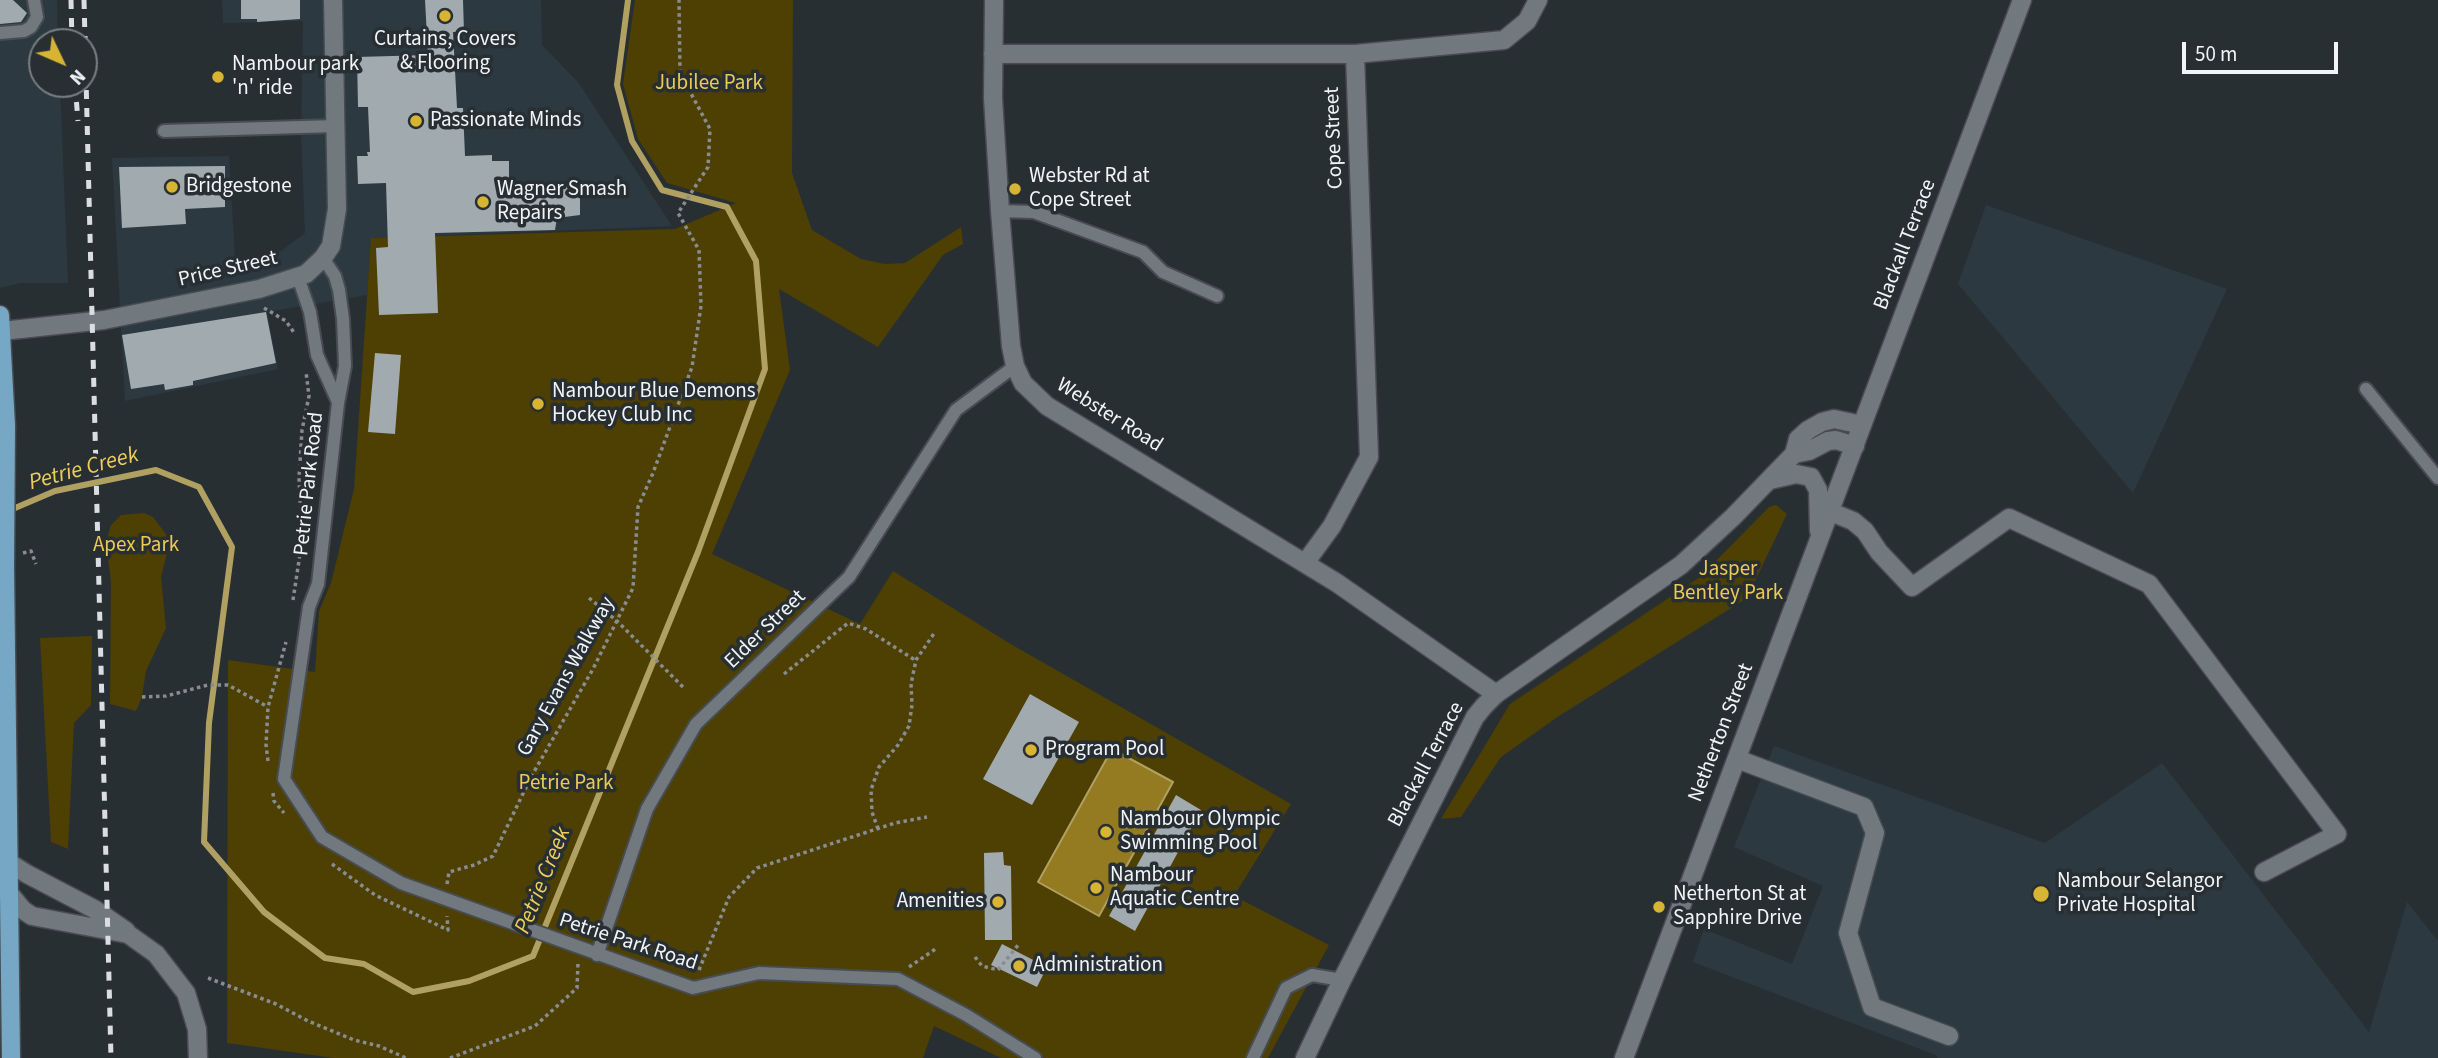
<!DOCTYPE html>
<html>
<head>
<meta charset="utf-8">
<style>
  body { margin:0 }
  #map { position:relative; width:2438px; height:1058px; overflow:hidden; background:#282f33; font-family:"Source Sans 3",sans-serif }
  canvas { display:block }
  .north { position:absolute; left:28px; top:28px; width:70px; height:70px; box-sizing:border-box; background:#282f33; border:2px solid #787e82; border-radius:50%; rotate:134deg; font-size:19px; font-weight:700; line-height:28px; text-align:center; color:#f0f5f8 }
  .north::after { content:''; display:block; margin:auto; width:24px; height:32px; background:#d7b434; clip-path:polygon(50% 0,100% 100%,50% 72%,0 100%) }
  .scale { position:absolute; left:2182px; top:42px; width:156px; height:32px; box-sizing:border-box; border:4px solid #f0f5f8; border-top:0; padding-left:9px; font-size:21px; line-height:24px; white-space:nowrap; color:#f0f5f8; -webkit-text-stroke:5px #282f33; paint-order:stroke }
</style>
</head>
<body>
<div id="map">
<canvas width="2438" height="1058"></canvas>
<div class="north">N</div>
<div class="scale">50 m</div>
</div>
<script>
const c = document.querySelector('canvas').getContext('2d');
c.lineJoin = 'round';
function paint(path, color) {
  c.fillStyle = color;
  c.fill(path, 'evenodd');
}
function toPath(rows) {
  const path = new Path2D();
  for (const r of rows) {
    path.moveTo(r[0], r[1]);
    for (let i = 2; i < r.length; i += 2) path.lineTo(r[i], r[i + 1]);
  }
  return path;
}
function trace(path, color, width, dash) {
  c.strokeStyle = color;
  c.lineWidth = width;
  c.lineCap = dash ? 'butt' : 'round';
  c.setLineDash(dash || []);
  c.stroke(path);
}
function label(font, color, halo, rows, align = 'center') {
  c.font = font + ' "Source Sans 3",sans-serif';
  c.lineWidth = 7;
  c.setLineDash([]);
  c.textBaseline = 'middle';
  c.strokeStyle = halo;
  c.fillStyle = color;
  for (const [text, x, y, turn = 0] of rows) {
    c.save();
    c.translate(x, y);
    c.rotate((+turn || 0) * Math.PI / 180);
    c.textAlign = isNaN(turn) ? turn : align;
    if (halo) c.strokeText(text, 0, 0);
    c.fillText(text, 0, 0);
    c.restore();
  }
}
const built = toPath([
  [0,0,57,0,58,42,42,42,42,84,60,84,68,283,20,283,0,288],
  [222,0,541,0,542,45,578,82,672,226,372,238,367,295,267,312,278,369,125,401,112,158,229,156,235,259,281,251,305,233,301,134,303,21,223,23],
  [1986,205,2227,289,2133,493,1958,284],
  [1774,746,2045,843,2162,763,2369,1032,2407,902,2438,941,2438,1058,1937,1058,1938,1056,1693,962,1704,929,1792,964,1823,886,1734,847]
]);
const green = toPath([
  [635,0,793,0,792,173,812,230,861,259,885,264,905,263,961,227,963,244,943,255,878,347,779,289,790,370,712,554,860,624,893,571,1009,643,1291,804,1234,896,1329,945,1268,1058,1001,1058,934,1026,923,1058,334,1058,227,1043,228,660,315,672,319,611,331,583,354,489,371,238,675,229,736,203,667,183,638,139,623,84],
  [1776,505,1787,514,1747,598,1559,716,1501,757,1461,817,1441,819,1510,704,1700,577,1769,507],
  [144,513,153,517,166,534,168,550,161,577,166,628,146,671,142,697,136,711,110,704,111,582,106,542,111,525,121,515],
  [92,636,91,705,74,723,68,849,51,842,40,638]
]);
const water = toPath([
  [1112,749,1173,782,1099,916,1038,882,1112,749]
]);
const stream = toPath([
  [8,511,55,491,156,470,199,487,232,547,209,723,204,842,264,912,325,958,364,964,413,992,469,981,533,956,698,552,765,369,756,261,727,207,662,190,632,141,617,85,628,0]
]);
const building = toPath([
  [0,0,13,0,27,13,21,22,0,24],
  [241,0,300,0,300,19,257,22,257,19,241,19],
  [425,0,463,0,464,32,453,32,457,108,463,108,465,156,492,155,492,161,509,161,509,186,580,184,580,215,557,218,555,230,435,233,438,313,379,315,376,248,388,247,386,183,358,184,357,156,368,156,367,152,370,152,368,107,358,107,357,57,428,55],
  [225,166,225,207,185,209,186,224,122,228,119,167],
  [266,312,276,363,193,381,193,385,165,390,164,384,131,389,122,335],
  [375,353,401,355,395,434,368,432],
  [1030,694,1079,722,1032,805,983,779],
  [1176,795,1201,810,1135,931,1109,916],
  [1003,852,1004,865,1011,866,1012,940,985,940,984,853],
  [1002,944,1047,967,1037,987,991,965]
]);
const path = toPath([
  [264,308,286,321,295,334],
  [23,553,31,551,36,564],
  [589,598,617,621,683,687],
  [293,600,302,541,299,478,302,430,309,396,306,372],
  [784,674,848,623,866,629,915,660],
  [142,697,166,696,208,685,228,685,268,707],
  [268,761,266,745,268,707,286,642],
  [273,793,274,801,284,813],
  [878,829,872,812,871,790,879,767,898,745,909,726,912,705,911,684,916,660,935,632],
  [332,864,375,895,448,930,447,916],
  [447,884,449,872,474,865,493,856,531,777,593,669,633,588,638,507,653,473,692,367,701,306,699,250,678,213,708,167,710,129,680,73,679,0],
  [975,957,982,966,998,970,1019,944],
  [909,967,937,948],
  [699,970,729,897,757,868,895,823,927,817],
  [208,978,276,1004,308,1021,354,1040,379,1046,406,1058],
  [450,1058,535,1026,577,988,578,963]
]);
const lane = toPath([
  [0,33,24,31,31,27,37,17,34,0],
  [164,131,336,126],
  [1000,211,1034,212,1143,252,1163,272,1217,296],
  [323,258,335,276,339,290,343,319,345,366,338,403,318,584,309,607,284,779,322,837,401,883,693,988,759,973,898,979,966,1015,1035,1058],
  [298,277,310,312,317,355,338,402],
  [2366,389,2438,478],
  [597,955,647,809,696,724,849,577,956,410,1015,366],
  [1253,1058,1286,988,1312,975,1342,980]
]);
const street = toPath([
  [994,0,993,98,1000,211,1011,346,1015,366,1023,383,1047,406,1337,583,1496,694],
  [993,54,1355,54,1504,40,1527,21,1538,0],
  [1794,454,1809,451,1828,441,1836,440,1855,446],
  [1770,480,1796,474,1811,477,1818,490,1819,531],
  [1831,512,1853,521,1865,531,1879,552,1912,587,2009,518,2149,584,2337,834,2264,872],
  [1305,563,1332,526,1369,457,1355,54],
  [1737,759,1864,807,1875,833,1848,933,1872,1007,1949,1036],
  [8,862,27,874,94,909,126,931],
  [8,892,23,910,32,916,128,934,156,954,186,993,197,1029,198,1058],
  [1305,1058,1342,980,1475,717,1484,706,1496,694,1681,565,1733,517,1794,454,1798,439,1808,430,1822,422,1834,419,1862,425]
]);
const secondary = toPath([
  [2,331,104,320,259,289,306,274,323,258,331,246,337,209,333,0],
  [1624,1058,2022,0]
]);
const primary = toPath([
  [0,315,6,426],
  [5,567,11,1058]
]);
const rail = toPath([
  [71,0,72,42],
  [84,0,111,1058],
  [75,84,78,121]
]);
const primaryBridge = toPath([
  [5,567,6,426]
]);
const markers = [
  [445,16,7,"#d7b434"],
  [218,77,7,"#d7b434"],
  [416,121,7,"#d7b434"],
  [172,187,7,"#d7b434"],
  [1015,189,7,"#d7b434"],
  [483,202,7,"#d7b434"],
  [538,404,7,"#d7b434"],
  [1031,750,7,"#d7b434"],
  [1106,832,7,"#d7b434"],
  [1096,888,7,"#d7b434"],
  [2041,894,9,"#d7b434"],
  [998,902,7,"#d7b434"],
  [1659,907,7,"#d7b434"],
  [1019,966,7,"#d7b434"]
];
const poiNames = [
  ["Curtains, Covers",445,40,"center"],
  ["& Flooring",445,64,"center"],
  ["Nambour park",232,65],
  ["'n' ride",232,89],
  ["Passionate Minds",430,121],
  ["Webster Rd at",1029,177],
  ["Cope Street",1029,201],
  ["Bridgestone",186,187],
  ["Wagner Smash",497,190],
  ["Repairs",497,214],
  ["Nambour Blue Demons",552,392],
  ["Hockey Club Inc",552,416],
  ["Program Pool",1045,750],
  ["Nambour Olympic",1120,820],
  ["Swimming Pool",1120,844],
  ["Nambour",1110,876],
  ["Aquatic Centre",1110,900],
  ["Nambour Selangor",2057,882],
  ["Private Hospital",2057,906],
  ["Netherton St at",1673,895],
  ["Sapphire Drive",1673,919],
  ["Amenities",984,902,"right"],
  ["Administration",1033,966]
];
const parkNames = [
  ["Jubilee Park",709,84],
  ["Apex Park",136,546],
  ["Jasper",1728,570],
  ["Bentley Park",1728,594],
  ["Petrie Park",566,784]
];
const streetNames = [
  ["Cope Street",1335,138,-92],
  ["Blackall Terrace",1906,245,-69],
  ["Price Street",228,270,-13],
  ["Webster Road",1109,416,32],
  ["Petrie Park Road",310,484,-84],
  ["Elder Street",766,630,-44],
  ["Gary Evans Walkway",567,677,-61],
  ["Netherton Street",1722,733,-69],
  ["Blackall Terrace",1427,765,-62],
  ["Petrie Park Road",628,943,18]
];
const waterNames = [
  ["Petrie Creek",84,470,-15],
  ["Petrie Creek",544,881,-68]
];
paint(built, '#2c3941');
paint(green, '#4e3f02');
paint(water, '#947b22');
trace(water, '#b0a062', 2);
trace(stream, '#b0a062', 6);
paint(building, '#a1aaaf');
trace(lane, '#464c50', 16);
trace(street, '#464c50', 21);
trace(secondary, '#464c50', 21);
trace(primary, '#464c50', 21);
trace(path, '#878d91', 3.5, [3.5, 3.5]);
trace(lane, '#71797f', 12);
trace(street, '#71797f', 18);
trace(secondary, '#71797f', 18);
trace(primary, '#76a7c5', 18);
trace(rail, '#d9dee1', 5, [9, 9]);
trace(primaryBridge, '#464c50', 21, []);
trace(primaryBridge, '#76a7c5', 18);
for (const [x, y, r, color] of markers) {
  const dot = new Path2D();
  dot.arc(x, y, r, 0, 2 * Math.PI);
  c.fillStyle = color;
  c.fill(dot);
  trace(dot, '#282f33', 2.5);
}
label('21px', '#f0f5f8', '#282f33', poiNames, 'left');
label('21px', '#ebca56', '#282f33', parkNames);
label('21px', '#f0f5f8', '#282f33', streetNames);
label('italic 23px', '#f0ce5b', '#282f33', waterNames);
</script>
</body>
</html>
